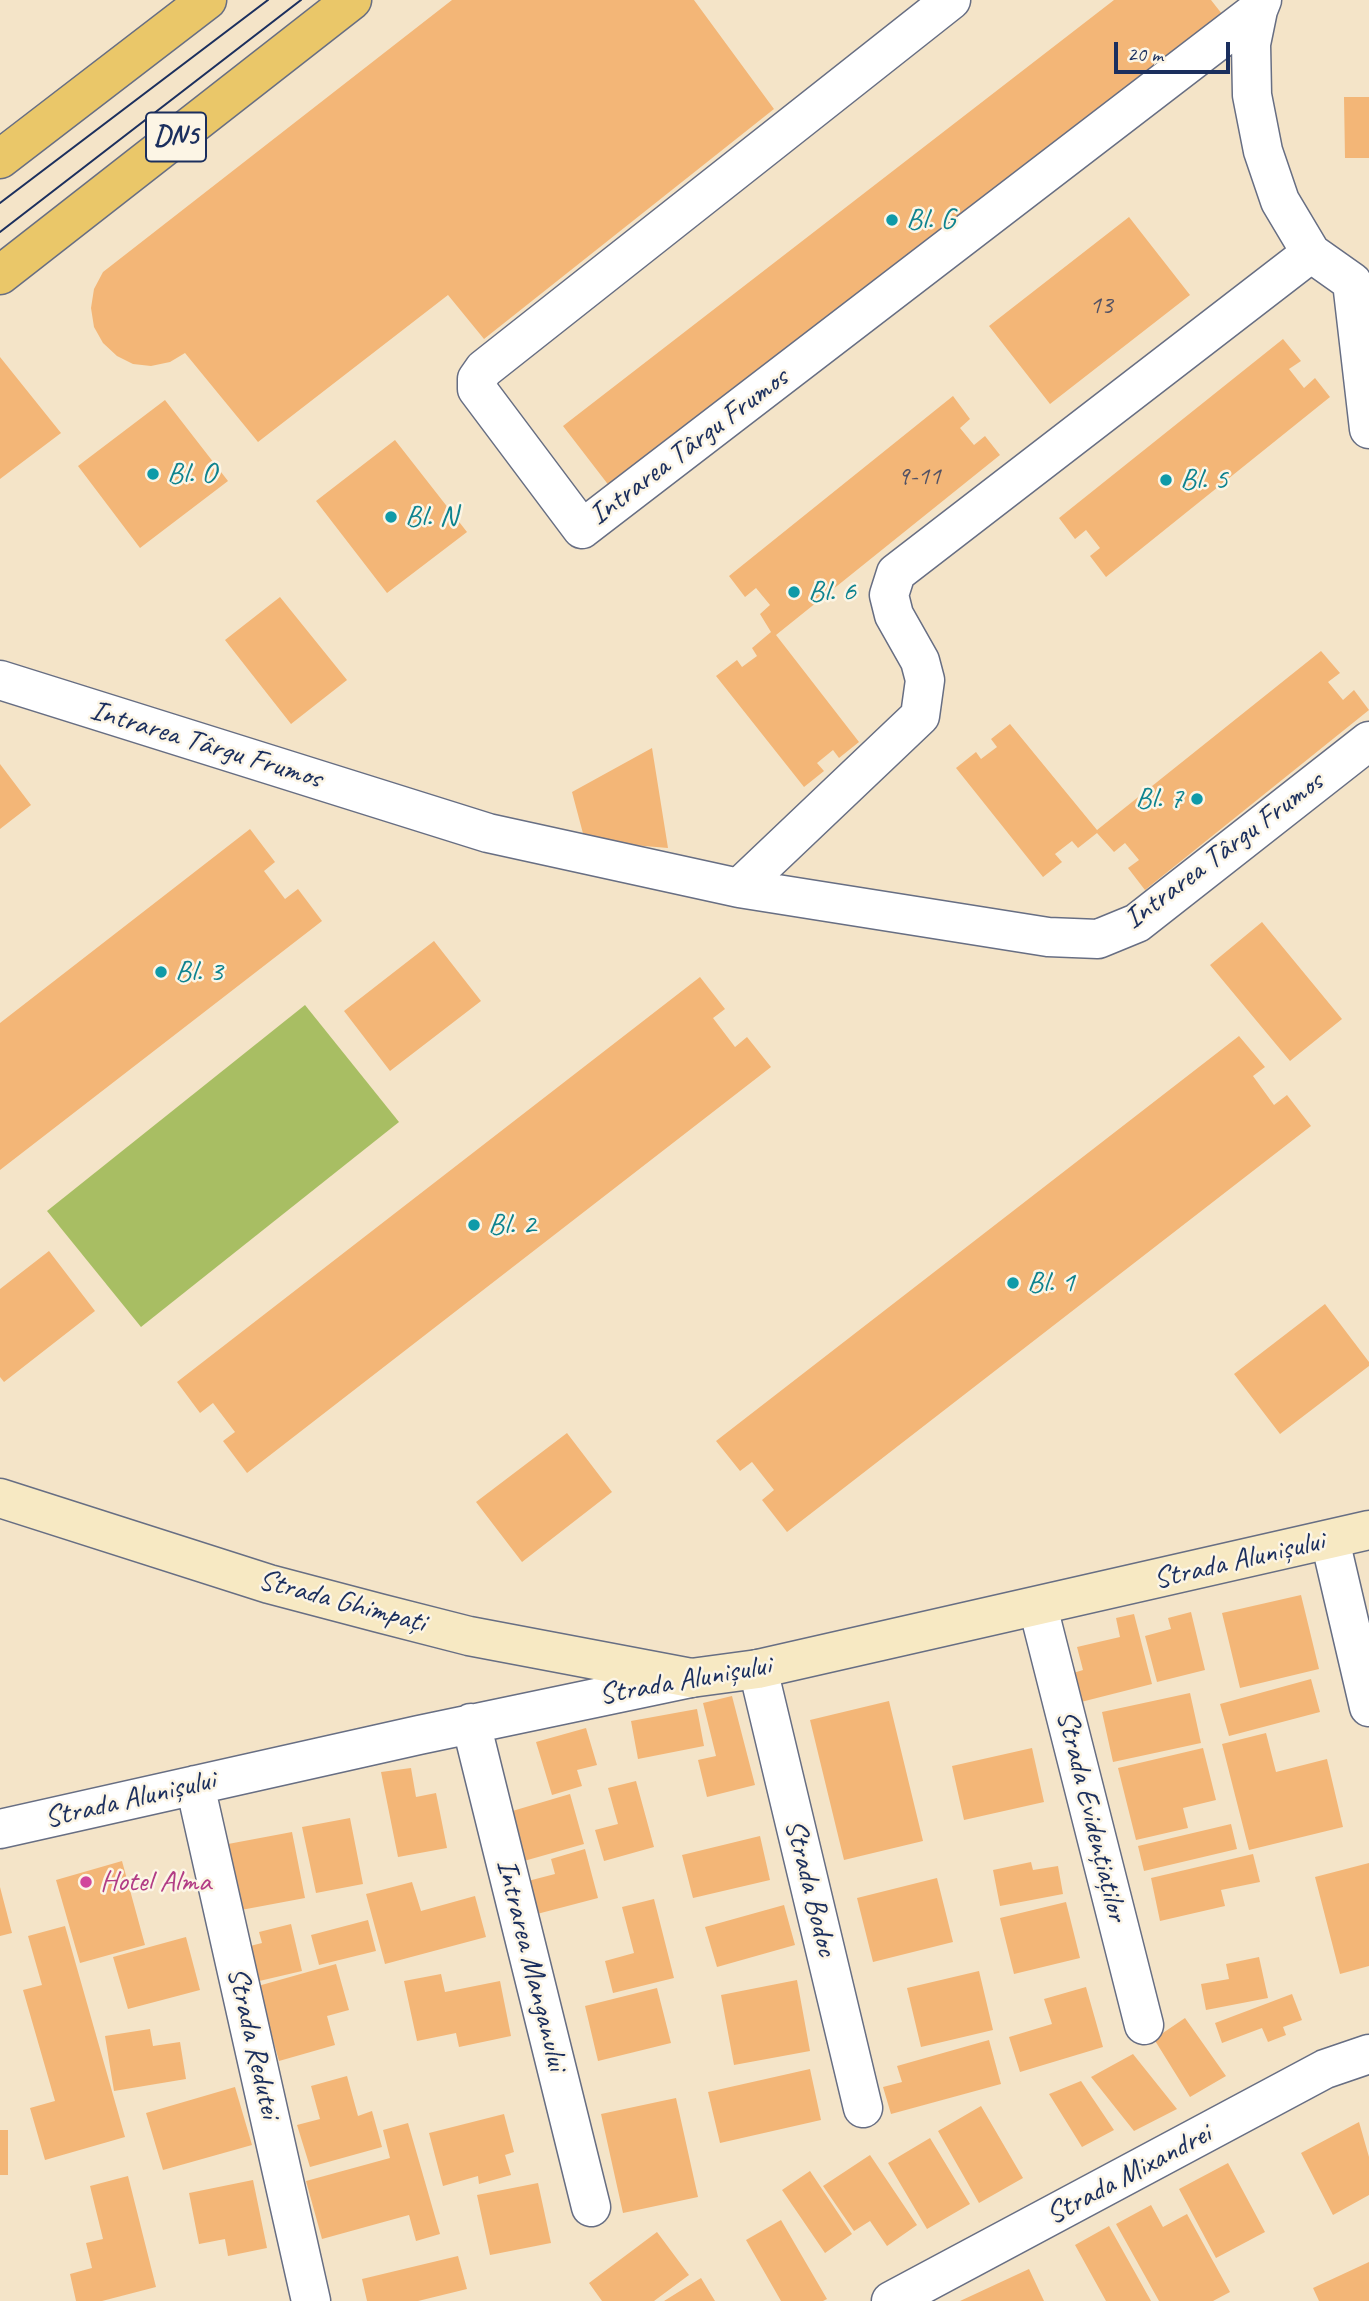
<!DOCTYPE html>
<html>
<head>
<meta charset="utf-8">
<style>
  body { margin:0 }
  #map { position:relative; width:1369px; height:2301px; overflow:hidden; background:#f4e4c8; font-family:Caveat,sans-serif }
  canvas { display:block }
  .scale { position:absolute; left:1114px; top:42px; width:116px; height:32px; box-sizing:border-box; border:4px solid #1b2f5e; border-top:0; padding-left:9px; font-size:21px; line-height:24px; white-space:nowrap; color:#1b2f5e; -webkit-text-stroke:5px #fcf5e5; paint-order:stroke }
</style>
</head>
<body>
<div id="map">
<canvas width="1369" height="2301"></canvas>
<div class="scale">20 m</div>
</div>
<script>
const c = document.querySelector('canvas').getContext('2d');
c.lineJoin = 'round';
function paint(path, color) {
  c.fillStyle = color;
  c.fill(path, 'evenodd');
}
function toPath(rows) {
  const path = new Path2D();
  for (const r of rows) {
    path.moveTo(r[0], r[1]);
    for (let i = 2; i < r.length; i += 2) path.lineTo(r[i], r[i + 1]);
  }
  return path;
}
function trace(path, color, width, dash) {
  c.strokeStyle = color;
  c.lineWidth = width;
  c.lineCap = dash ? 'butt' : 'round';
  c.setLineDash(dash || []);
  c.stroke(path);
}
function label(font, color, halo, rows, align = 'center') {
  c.font = font + ' Caveat,sans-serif';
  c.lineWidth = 5;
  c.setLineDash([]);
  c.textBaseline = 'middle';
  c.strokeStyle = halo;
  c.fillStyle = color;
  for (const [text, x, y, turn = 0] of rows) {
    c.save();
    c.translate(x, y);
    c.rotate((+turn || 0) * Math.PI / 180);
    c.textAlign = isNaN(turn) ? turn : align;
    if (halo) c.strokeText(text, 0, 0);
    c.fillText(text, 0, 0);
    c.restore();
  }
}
const green = toPath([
  [305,1005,399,1122,141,1327,47,1211]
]);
const building = toPath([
  [452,0,694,0,774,109,484,339,448,295,258,442,185,353,170,362,151,366,133,364,117,356,103,343,94,327,91,308,94,289,103,272],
  [1114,0,1211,0,1222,14,610,487,563,426],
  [1344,97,1369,97,1369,158,1345,158],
  [1129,217,1190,295,1050,404,989,326],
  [1283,339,1301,361,1289,369,1304,388,1315,378,1330,397,1106,577,1090,556,1100,548,1086,530,1075,539,1059,518],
  [0,357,61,433,0,479],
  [953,396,970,419,960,428,974,445,985,436,1000,455,776,635,859,742,839,758,833,750,817,763,824,771,804,787,716,676,737,660,742,667,757,656,752,648,771,632,760,614,770,605,756,588,745,597,729,576],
  [165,400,228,481,140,548,78,466],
  [395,440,467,532,387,593,316,501],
  [280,597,347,680,291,724,225,640],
  [1321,651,1340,673,1328,682,1343,700,1354,690,1369,710,1145,890,1128,868,1139,860,1125,843,1114,852,1097,833,1078,848,1072,841,1055,854,1062,862,1043,877,956,768,976,752,981,759,997,747,991,739,1010,724,1097,830],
  [652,748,668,848,585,841,572,792],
  [0,764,31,805,0,829],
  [250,829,275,862,264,871,285,899,298,889,322,921,0,1170,0,1023],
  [1262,922,1342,1019,1290,1061,1210,965],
  [434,941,481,1001,390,1071,344,1011],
  [700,977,725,1009,713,1018,735,1047,747,1037,771,1067,247,1473,223,1441,235,1432,213,1403,200,1413,177,1382],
  [1239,1036,1265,1067,1253,1076,1274,1105,1287,1095,1311,1126,787,1532,762,1500,774,1490,752,1462,740,1471,716,1441],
  [49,1251,95,1311,4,1382,0,1377,0,1289],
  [1325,1304,1369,1362,1369,1366,1280,1434,1234,1374],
  [567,1433,612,1492,522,1562,476,1502],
  [1301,1595,1319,1669,1240,1688,1222,1613],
  [1191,1612,1205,1670,1157,1682,1145,1636,1171,1629,1168,1618],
  [1134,1614,1152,1684,1077,1703,1070,1674,1083,1670,1077,1647,1120,1637,1116,1618],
  [1311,1679,1320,1712,1229,1736,1220,1704],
  [1190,1693,1201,1743,1113,1762,1102,1712],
  [732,1696,755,1785,707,1797,698,1760,716,1756,703,1703],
  [889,1701,923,1841,844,1860,810,1720],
  [697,1709,704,1746,638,1759,631,1721],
  [586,1728,597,1765,577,1770,582,1786,552,1795,536,1742],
  [1266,1733,1276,1772,1327,1759,1343,1827,1249,1850,1222,1744],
  [1032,1748,1044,1802,964,1820,952,1766],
  [1203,1748,1216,1800,1183,1808,1188,1828,1136,1840,1118,1768],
  [411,1768,416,1797,436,1793,447,1848,398,1857,381,1772],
  [636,1781,654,1847,604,1861,595,1830,618,1824,608,1788],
  [570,1794,584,1844,524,1861,509,1812],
  [350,1818,363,1884,316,1893,302,1827],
  [1231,1824,1237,1849,1144,1871,1138,1846],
  [292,1832,305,1898,241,1910,228,1844],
  [760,1836,770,1880,693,1898,682,1855],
  [585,1849,598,1898,537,1914,528,1881,555,1874,551,1859],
  [1253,1854,1260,1882,1221,1890,1225,1906,1160,1921,1151,1878],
  [122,1861,145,1945,80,1963,56,1880],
  [1031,1862,1033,1870,1058,1866,1063,1894,1000,1906,993,1870],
  [1369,1863,1369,1966,1340,1974,1315,1877],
  [937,1878,953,1942,873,1962,857,1898],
  [412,1882,421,1911,475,1896,486,1937,385,1964,366,1894],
  [0,1887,12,1933,0,1936],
  [654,1899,674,1978,613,1993,605,1961,634,1953,622,1907],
  [1066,1902,1080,1958,1014,1974,1000,1918],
  [784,1905,795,1945,717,1967,705,1927],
  [368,1920,376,1951,319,1965,311,1935],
  [291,1924,302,1971,255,1982,246,1947,262,1943,259,1932],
  [65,1926,125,2137,45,2160,30,2108,55,2101,23,1990,42,1985,28,1936],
  [186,1937,200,1990,128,2009,113,1957],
  [1259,1957,1268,1998,1206,2010,1201,1984,1229,1979,1226,1964],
  [336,1964,349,2010,327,2016,335,2045,279,2061,258,1986],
  [979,1971,993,2030,921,2047,907,1988],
  [441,1974,445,1992,500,1981,511,2036,459,2047,456,2033,417,2041,404,1981],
  [797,1980,810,2051,734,2065,721,1995],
  [1086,1987,1103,2047,1020,2072,1009,2037,1052,2024,1044,1999],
  [657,1988,671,2043,598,2061,585,2006],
  [1292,1994,1302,2020,1283,2027,1286,2035,1268,2042,1262,2028,1222,2043,1215,2023],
  [1185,2018,1226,2076,1190,2097,1154,2039],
  [150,2029,153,2046,180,2042,186,2079,114,2091,105,2036],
  [989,2040,1001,2084,891,2114,883,2087,902,2082,897,2066],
  [1133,2054,1177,2109,1134,2131,1091,2077],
  [810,2069,821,2120,720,2143,708,2092],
  [347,2076,358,2116,372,2111,382,2147,310,2167,297,2125,320,2119,311,2086],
  [1081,2081,1114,2130,1082,2147,1049,2094],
  [235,2087,252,2145,163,2170,146,2113],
  [676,2098,698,2197,623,2213,601,2114],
  [981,2106,1023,2178,979,2203,938,2131],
  [504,2114,514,2152,505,2155,511,2175,479,2184,478,2176,443,2186,429,2133],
  [1359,2122,1369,2157,1369,2195,1333,2215,1301,2153],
  [408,2123,440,2234,416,2241,409,2215,322,2239,306,2181,390,2158,383,2130],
  [0,2130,8,2130,8,2175,0,2175],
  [930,2138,970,2204,927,2229,888,2163],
  [870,2155,917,2225,887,2246,870,2221,854,2231,823,2186],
  [1228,2163,1265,2232,1216,2258,1179,2189],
  [810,2171,852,2234,825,2253,782,2190],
  [128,2176,156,2287,102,2301,76,2301,70,2274,92,2268,86,2243,103,2239,90,2186],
  [253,2180,267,2248,228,2256,225,2239,199,2244,189,2193],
  [538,2183,551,2243,490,2255,477,2195],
  [1151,2205,1163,2227,1187,2214,1230,2292,1213,2301,1159,2301,1116,2224],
  [781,2220,827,2299,823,2301,781,2301,746,2240],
  [1109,2226,1151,2301,1106,2301,1075,2245],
  [657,2232,689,2275,654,2301,602,2301,589,2283],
  [458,2256,467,2289,418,2301,367,2301,362,2279],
  [1369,2262,1369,2301,1319,2301,1313,2288],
  [1029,2269,1044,2301,960,2301],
  [701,2278,715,2301,664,2301]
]);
const street = toPath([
  [951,0,484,369,477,379,477,389,582,529,1258,10,1262,0],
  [1258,10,1251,44,1252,95,1263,151,1280,201,1311,253,1352,282,1369,429],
  [0,680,488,833,739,888,1048,937,1098,939,1137,923,1369,741],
  [739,888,920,716,925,680,920,661,894,615,889,595,896,573,1311,253],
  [1330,1540,1369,1707],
  [1038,1607,1144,2025],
  [758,1669,863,2108],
  [471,1723,591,2207],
  [195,1785,311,2301],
  [0,1829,419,1735,691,1678],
  [891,2301,1325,2069,1369,2054]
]);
const secondary = toPath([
  [0,1498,269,1584,379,1613,469,1636,691,1678,758,1669,1369,1530]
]);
const primary = toPath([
  [0,159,207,0],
  [0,275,352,0]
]);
const tram = toPath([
  [0,203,268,0],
  [0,232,301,0]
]);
const markers = [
  [892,220,7,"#0f9aa8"],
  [153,474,7,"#0f9aa8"],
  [1166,480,7,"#0f9aa8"],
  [391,517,7,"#0f9aa8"],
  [794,592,7,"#0f9aa8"],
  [1197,799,7,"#0f9aa8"],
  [161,972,7,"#0f9aa8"],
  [474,1225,7,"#0f9aa8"],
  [1013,1283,7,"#0f9aa8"],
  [86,1882,7,"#d1479c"]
];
const numberNames = [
  ["13",1101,306],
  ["9-11",919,477]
];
const shields = [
  [176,137,60]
];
const shieldNames = [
  ["DN5",176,137]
];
const cultureNames = [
  ["Bl. G",906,220],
  ["Bl. O",167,474],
  ["Bl. 5",1180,480],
  ["Bl. N",405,517],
  ["Bl. 6",808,592],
  ["Bl. 7",1183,799,"right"],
  ["Bl. 3",175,972],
  ["Bl. 2",488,1225],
  ["Bl. 1",1027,1283]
];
const streetNames = [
  ["Intrarea Târgu Frumos",689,447,-37],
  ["Intrarea Târgu Frumos",206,745,17],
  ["Intrarea Târgu Frumos",1224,851,-37],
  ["Strada Alunișului",1239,1561,-13],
  ["Strada Ghimpați",342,1602,15],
  ["Strada Alunișului",685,1681,-10],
  ["Strada Alunișului",130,1800,-13],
  ["Strada Evidențiaților",1091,1816,76],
  ["Strada Bodoc",810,1888,76],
  ["Intrarea Manganului",531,1965,76],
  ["Strada Redutei",253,2043,77],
  ["Strada Mixandrei",1129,2175,-28]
];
const hotelNames = [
  ["Hotel Alma",100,1882]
];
paint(green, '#a8be63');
paint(building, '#f3b677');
trace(street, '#676e83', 41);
trace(secondary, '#676e83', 41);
trace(primary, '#676e83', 41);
trace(street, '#fff', 38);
trace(secondary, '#f7e9c3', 38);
trace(primary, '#eac769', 38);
trace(tram, '#1b2f5e', 2);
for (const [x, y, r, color] of markers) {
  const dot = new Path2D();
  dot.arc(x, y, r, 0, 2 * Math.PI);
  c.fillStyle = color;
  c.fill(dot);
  trace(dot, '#fcf5e5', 2.5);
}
label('26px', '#515164', null, numberNames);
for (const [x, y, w] of shields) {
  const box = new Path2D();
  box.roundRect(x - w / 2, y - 24.5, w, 49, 5);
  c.fillStyle = '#fcf5e5';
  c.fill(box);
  trace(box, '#1b2f5e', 2);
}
label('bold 28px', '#1b2f5e', null, shieldNames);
label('30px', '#0d838f', '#fcf5e5', cultureNames, 'left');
label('30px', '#1b2f5e', '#fcf5e5', streetNames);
label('30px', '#b23c85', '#fcf5e5', hotelNames, 'left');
</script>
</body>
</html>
